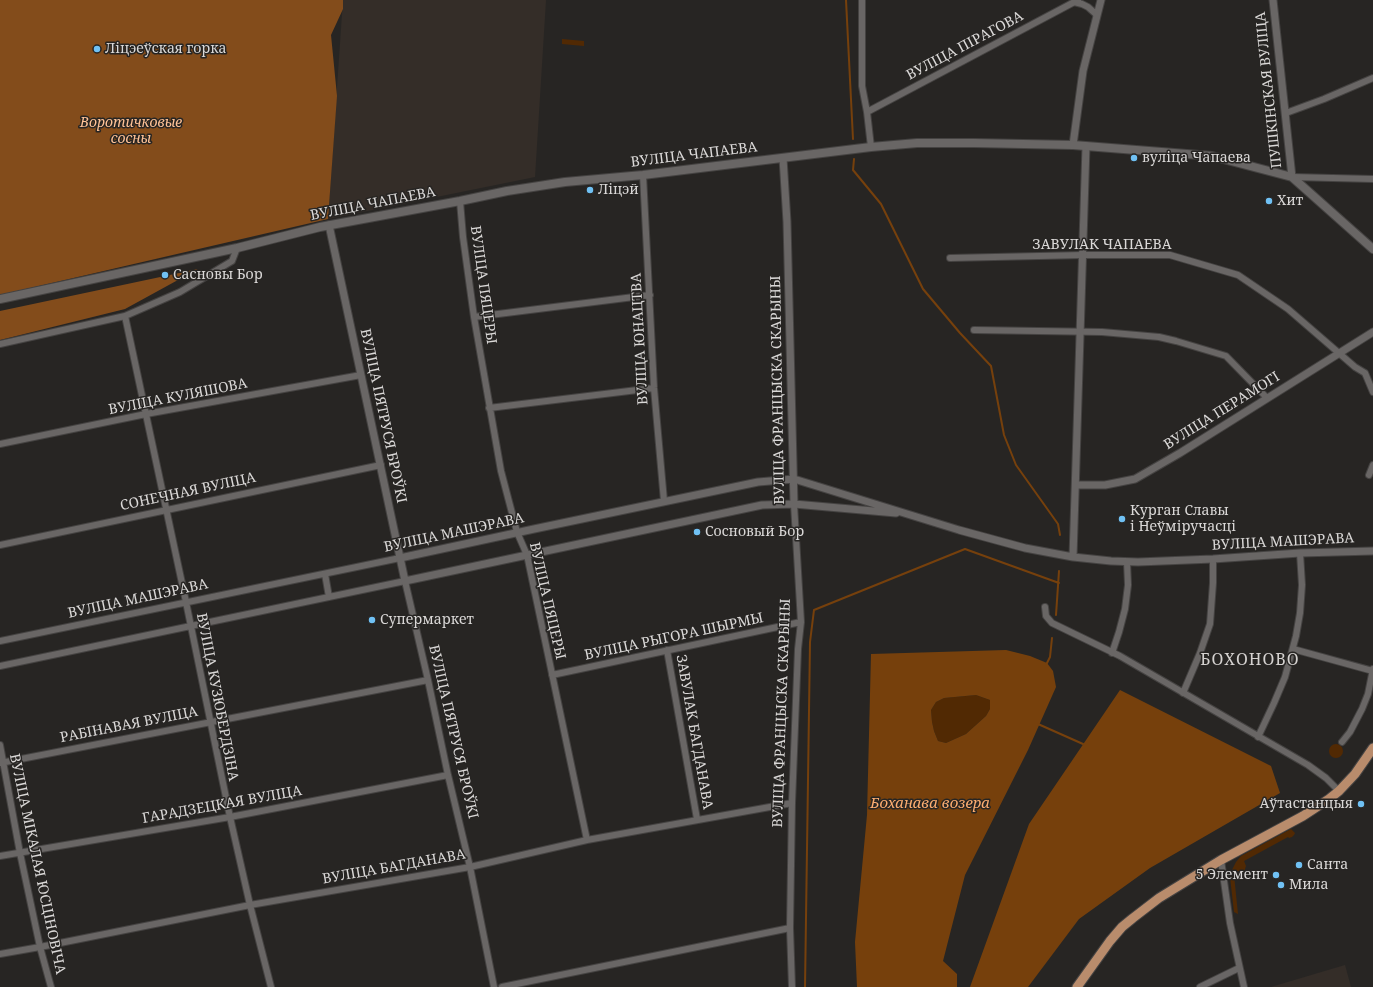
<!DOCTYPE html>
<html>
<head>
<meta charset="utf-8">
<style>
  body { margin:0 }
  canvas { display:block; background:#272523 }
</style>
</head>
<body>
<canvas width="1373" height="987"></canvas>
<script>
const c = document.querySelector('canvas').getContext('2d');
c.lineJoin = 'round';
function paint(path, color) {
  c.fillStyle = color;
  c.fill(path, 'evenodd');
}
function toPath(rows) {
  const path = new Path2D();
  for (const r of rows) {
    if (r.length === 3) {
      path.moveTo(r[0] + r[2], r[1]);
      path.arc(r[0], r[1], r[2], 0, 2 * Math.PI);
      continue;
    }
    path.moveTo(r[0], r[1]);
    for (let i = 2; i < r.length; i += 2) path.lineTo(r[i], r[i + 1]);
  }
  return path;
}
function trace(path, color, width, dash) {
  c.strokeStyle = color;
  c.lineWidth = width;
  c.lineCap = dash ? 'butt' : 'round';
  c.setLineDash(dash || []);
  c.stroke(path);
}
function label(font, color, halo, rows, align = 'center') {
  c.font = font + ' "Noto Serif",serif';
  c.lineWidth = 3;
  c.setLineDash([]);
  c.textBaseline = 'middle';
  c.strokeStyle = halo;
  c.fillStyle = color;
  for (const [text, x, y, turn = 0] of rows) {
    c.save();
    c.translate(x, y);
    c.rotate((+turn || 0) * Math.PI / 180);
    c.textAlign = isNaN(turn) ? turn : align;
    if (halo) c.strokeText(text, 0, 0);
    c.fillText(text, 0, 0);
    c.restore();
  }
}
const built = toPath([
  [343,0,546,0,535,177,328,219],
  [1345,965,1351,987,1271,987]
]);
const green = toPath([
  [562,39,584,41,584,46,562,44],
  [976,695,990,700,990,709,986,716,966,734,946,743,938,741,934,731,932,722,931,710,936,702,944,698],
  [1336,751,7],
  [1291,829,1295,833,1294,835,1292,837,1289,838,1288,837,1244,861,1246,866,1244,872,1232,870,1236,862,1241,856],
  [1234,875,1238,914,1234,912,1230,877]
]);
const forest = toPath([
  [0,0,343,0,343,9,331,35,337,96,328,219,0,295],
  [198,269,125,309,0,340,0,311]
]);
const water = toPath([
  [1006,650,1030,656,1047,663,1053,671,1056,687,1028,750,965,875,943,961,957,974,957,987,857,987,855,942,867,815,871,654],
  [976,695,990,700,990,709,986,716,966,734,946,743,938,741,934,731,932,722,931,710,936,702,944,698],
  [1120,690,1271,766,1280,793,1150,868,1079,919,1028,987,970,987,1029,824]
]);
const stream = toPath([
  [846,0,853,139],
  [854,159,853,170,881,204,923,289,960,333,991,366,1004,435,1016,465,1058,524,1060,535],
  [1056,615,1059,571],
  [1047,663,1050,657,1052,638],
  [1038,724,1083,744],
  [805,987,810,642,814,610,965,549,1059,583]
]);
const minor = toPath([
  [862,0,862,86,867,112],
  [1074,2,1082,4,1088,7,1097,15],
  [1286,113,1324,99,1373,78],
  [871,147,867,112,1078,0],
  [643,175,654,388,664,501],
  [1292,177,1373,179],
  [460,201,463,237,474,317,501,471,517,532,527,555,587,840],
  [950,258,1083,255,1170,255,1238,275,1288,309,1355,367,1365,373,1373,392],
  [125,316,186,602,230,817,250,905,271,987],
  [474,317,650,295],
  [974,330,1102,332,1159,337,1176,341,1226,356,1267,398],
  [0,344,125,316,180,292,232,261,237,248],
  [489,408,654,388],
  [0,444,146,414,361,375],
  [1369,475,1373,465],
  [0,545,381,465],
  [325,574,329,597],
  [1045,607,1046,616,1052,623,1120,656,1308,765,1326,778,1339,791],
  [0,641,400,558],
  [1293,649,1373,671],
  [667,650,697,819],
  [1112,653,1119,632,1125,609,1128,585,1127,562],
  [0,666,405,581,428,680,448,775,470,867,494,987],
  [552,675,801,622],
  [1183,693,1200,653,1210,624,1213,583,1213,559],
  [1258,737,1274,703,1285,677,1296,636,1300,613,1302,585,1300,553],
  [1342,742,1350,732,1362,709,1368,694,1373,669],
  [0,745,20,853,40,947,51,987],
  [0,763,428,680],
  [0,856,230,817,448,775],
  [1221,860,1230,923,1244,987],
  [790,928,792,987],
  [0,954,40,947,250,905,470,867,587,840,792,803],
  [502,987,790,928,792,803,798,649,801,622,794,504],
  [1200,987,1239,968]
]);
const tertiary = toPath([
  [1273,0,1292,177],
  [1073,145,1083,71,1101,0],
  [783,158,787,222,794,504],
  [329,225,405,581,762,505,794,504,896,513],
  [1076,485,1105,485,1135,479,1180,453,1373,332],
  [1073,557,1086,146],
  [400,558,534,529,758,482,794,479,959,530,1025,548,1073,557,1111,561,1138,562,1213,559,1300,553,1373,551]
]);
const secondary = toPath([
  [0,299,237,248,320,227,460,201,507,191,565,182,643,175,871,147,917,143,974,143,1073,145,1212,156,1292,177,1373,249]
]);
const primary = toPath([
  [1077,987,1110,941,1122,927,1133,918,1159,898,1221,860,1303,816,1329,799,1339,791,1355,774,1373,748]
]);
const markers = [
  [97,49,4,"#70c1f4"],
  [1134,158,4,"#70c1f4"],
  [590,190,4,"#70c1f4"],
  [1269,201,4,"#70c1f4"],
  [165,275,4,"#70c1f4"],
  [1122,519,4,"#70c1f4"],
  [697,532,4,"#70c1f4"],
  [372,620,4,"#70c1f4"],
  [1361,804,4,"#70c1f4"],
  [1299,865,4,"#70c1f4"],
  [1276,875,4,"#70c1f4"],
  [1281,885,4,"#70c1f4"]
];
const streetNames = [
  ["ВУЛІЦА ПІРАГОВА",965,46,-28],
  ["ПУШКІНСКАЯ ВУЛІЦА",1269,90,-96],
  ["ВУЛІЦА ЧАПАЕВА",694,155,-7],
  ["ВУЛІЦА ЧАПАЕВА",373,204,-11],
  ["ЗАВУЛАК ЧАПАЕВА",1102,245],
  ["ВУЛІЦА ПЯЦЕРЫ",483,285,82],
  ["ВУЛІЦА ЮНАЦТВА",640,339,-93],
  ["ВУЛІЦА ФРАНЦЫСКА СКАРЫНЫ",778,390,-91],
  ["ВУЛІЦА КУЛЯШОВА",178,397,-11],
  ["ВУЛІЦА ПЕРАМОГІ",1222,411,-32],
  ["ВУЛІЦА ПЯТРУСЯ БРОЎКІ",383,416,78],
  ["СОНЕЧНАЯ ВУЛІЦА",188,492,-12],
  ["ВУЛІЦА МАШЭРАВА",454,533,-12],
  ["ВУЛІЦА МАШЭРАВА",1283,542,-3],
  ["ВУЛІЦА МАШЭРАВА",138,599,-12],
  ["ВУЛІЦА ПЯЦЕРЫ",547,601,77],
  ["ВУЛІЦА РЫГОРА ШЫРМЫ",674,637,-12],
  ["ВУЛІЦА КУЗЮБЕРДЗІНА",217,697,79],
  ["ВУЛІЦА ФРАНЦЫСКА СКАРЫНЫ",782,713,-88],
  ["РАБІНАВАЯ ВУЛІЦА",129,725,-11],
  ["ВУЛІЦА ПЯТРУСЯ БРОЎКІ",453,732,77],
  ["ЗАВУЛАК БАГДАНАВА",694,732,80],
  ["ГАРАДЗЕЦКАЯ ВУЛІЦА",222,805,-10],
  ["ВУЛІЦА МІКАЛАЯ ЮСЦІНОВІЧА",37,864,78],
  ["ВУЛІЦА БАГДАНАВА",394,867,-10]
];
const poiNames = [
  ["Ліцэеўская горка",105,49],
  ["вуліца Чапаева",1142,158],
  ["Ліцэй",598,190],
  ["Хит",1277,201],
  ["Сасновы Бор",173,275],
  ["Курган Славы",1130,511],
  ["і Неўміручасці",1130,527],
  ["Сосновый Бор",705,532],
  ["Супермаркет",380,620],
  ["Аўтастанцыя",1353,804,"right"],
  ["Санта",1307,865],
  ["5 Элемент",1268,875,"right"],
  ["Мила",1289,885]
];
const parkNames = [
  ["Воротичковые",131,123],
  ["сосны",131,139]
];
const waterNames = [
  ["Боханава возера",930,804]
];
const quarterNames = [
  ["БОХОНОВО",1250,660]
];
paint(built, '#342d28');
paint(green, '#512903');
paint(forest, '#834c1b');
paint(water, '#76400c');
trace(stream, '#76400c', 2);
trace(minor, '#454342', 8);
trace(tertiary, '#454342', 9);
trace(secondary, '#454342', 10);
trace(primary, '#454342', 11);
trace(minor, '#696665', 6);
trace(tertiary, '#696665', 7);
trace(secondary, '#696665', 8);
trace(primary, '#b98c6c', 9);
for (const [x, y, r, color] of markers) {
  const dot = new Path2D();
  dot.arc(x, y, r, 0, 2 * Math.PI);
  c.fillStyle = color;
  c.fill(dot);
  trace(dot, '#272523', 1.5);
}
label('14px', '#dad8d7', '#272523', streetNames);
label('14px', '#dad8d7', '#272523', poiNames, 'left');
label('italic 14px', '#ffc296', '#272523', parkNames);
label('italic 15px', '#fcad70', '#272523', waterNames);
c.letterSpacing = '1px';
label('16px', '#d5d2d0', '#272523', quarterNames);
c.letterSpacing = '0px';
</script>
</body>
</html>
